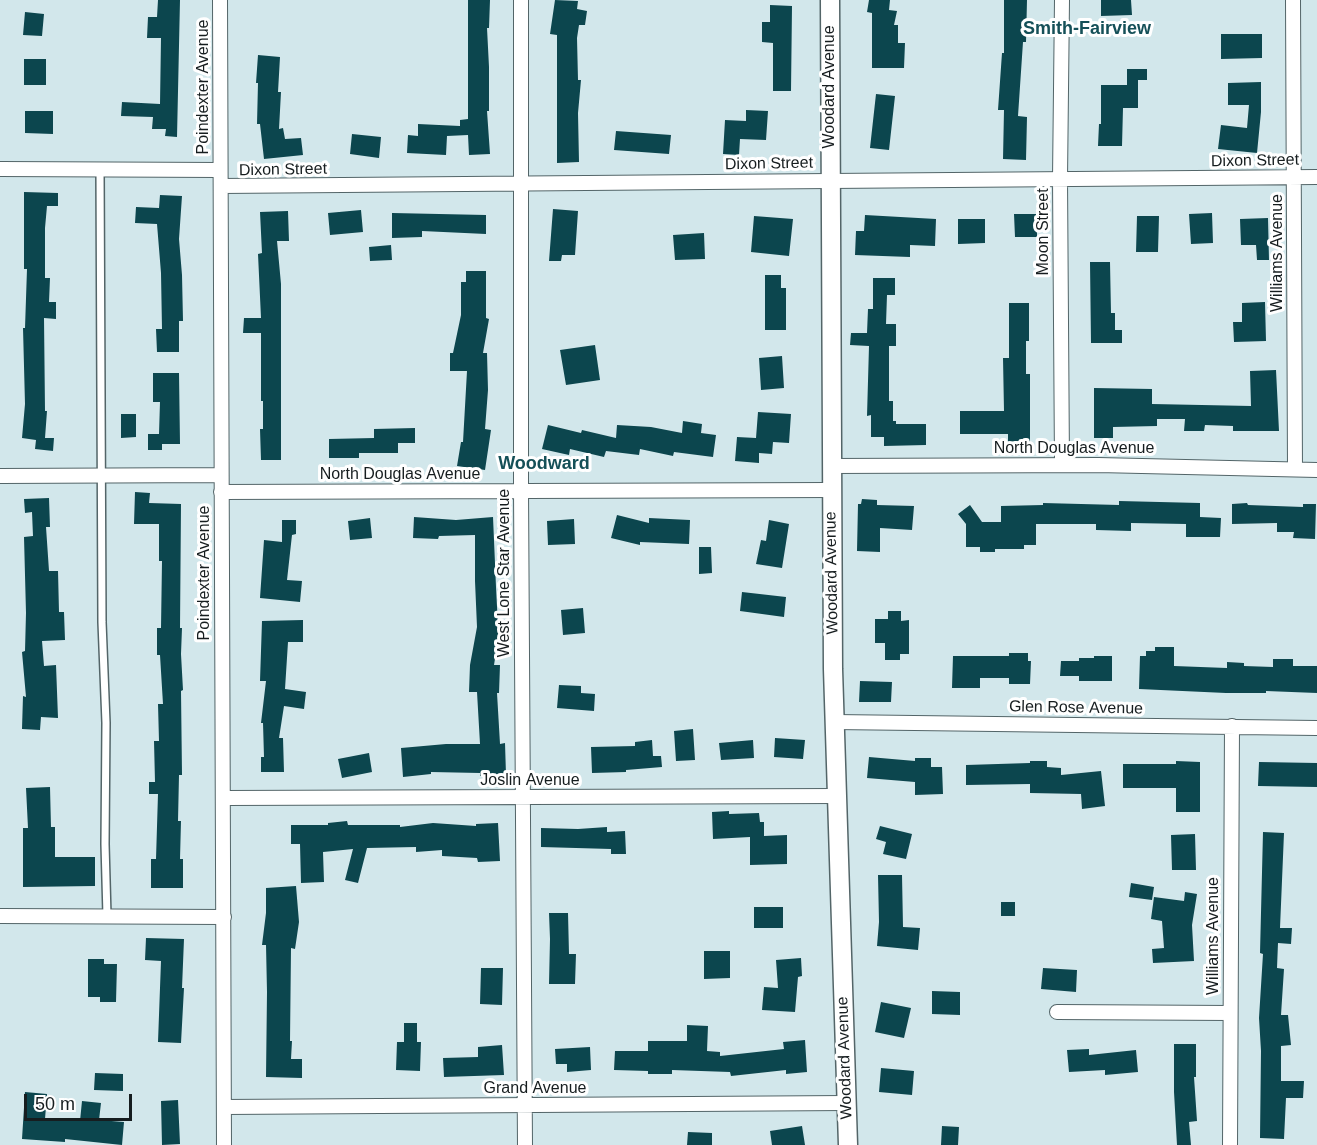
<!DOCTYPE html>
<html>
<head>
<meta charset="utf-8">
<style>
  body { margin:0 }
  #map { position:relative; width:1317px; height:1145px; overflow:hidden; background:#d2e7eb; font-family:Helvetica,sans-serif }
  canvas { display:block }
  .scale { position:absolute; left:24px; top:1094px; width:108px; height:27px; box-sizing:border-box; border:3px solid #161d1f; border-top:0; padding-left:8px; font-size:18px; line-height:21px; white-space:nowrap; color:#161d1f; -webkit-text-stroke:4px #fff; paint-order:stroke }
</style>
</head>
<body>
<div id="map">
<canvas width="1317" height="1145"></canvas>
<div class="scale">50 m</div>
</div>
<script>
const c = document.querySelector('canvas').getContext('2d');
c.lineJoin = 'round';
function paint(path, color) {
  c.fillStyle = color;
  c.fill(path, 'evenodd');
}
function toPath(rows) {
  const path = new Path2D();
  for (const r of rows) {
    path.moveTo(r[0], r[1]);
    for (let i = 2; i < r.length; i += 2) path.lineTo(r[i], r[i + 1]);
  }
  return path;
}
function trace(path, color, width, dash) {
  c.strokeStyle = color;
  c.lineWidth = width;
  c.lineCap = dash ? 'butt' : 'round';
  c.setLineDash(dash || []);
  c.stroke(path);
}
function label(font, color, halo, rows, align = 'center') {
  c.font = font + ' Helvetica,sans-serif';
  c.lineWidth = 6;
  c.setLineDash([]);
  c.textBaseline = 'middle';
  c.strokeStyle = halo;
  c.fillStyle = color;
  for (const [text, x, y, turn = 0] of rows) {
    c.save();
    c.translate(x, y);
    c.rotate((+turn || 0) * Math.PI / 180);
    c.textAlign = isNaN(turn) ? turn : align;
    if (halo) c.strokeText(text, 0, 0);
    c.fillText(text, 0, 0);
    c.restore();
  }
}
const building = toPath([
  [158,0,180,0,177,137,165,136,166,129,152,129,153,117,121,116,122,102,160,104,161,38,147,38,148,17,157,17],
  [468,0,490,0,489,28,487,28,489,67,489,111,487,111,490,154,469,155,468,135,447,136,446,155,407,153,408,135,418,136,418,124,460,126,460,120,468,119],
  [555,0,578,1,577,9,587,11,585,25,579,25,577,38,578,80,581,80,578,113,579,162,557,163,557,35,550,34],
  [869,0,890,0,889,10,897,11,894,25,898,25,898,43,905,43,904,68,872,68,872,13,867,12],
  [1004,0,1027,0,1026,42,1023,42,1018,116,1027,117,1026,160,1003,159,1004,110,998,110,1002,53,1004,53],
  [1101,0,1131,0,1132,15,1101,16],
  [770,5,792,6,791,91,773,91,773,43,762,42,762,22,770,22],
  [25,12,44,14,42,36,23,35],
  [1221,34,1262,34,1262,58,1221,59],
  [258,55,280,57,278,92,281,92,279,129,283,128,285,139,301,138,303,155,264,159,260,124,257,124,258,83,256,83],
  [24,59,46,59,46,85,24,85],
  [1127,69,1147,69,1147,80,1138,80,1138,108,1123,108,1122,146,1098,146,1099,124,1101,124,1101,85,1127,85],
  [1261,82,1261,112,1257,153,1218,149,1221,125,1247,128,1249,105,1228,105,1228,83],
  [876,94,895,96,889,150,870,148],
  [746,110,768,111,766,140,740,139,739,155,723,154,725,120,746,121],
  [25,111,53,111,53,134,25,133],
  [616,131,671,135,669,154,614,150],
  [352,134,381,137,379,158,350,154],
  [24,192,58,193,58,206,47,206,45,228,45,278,50,278,49,302,56,302,56,319,44,318,45,411,47,411,45,438,54,438,53,451,35,449,36,440,22,438,25,404,23,328,25,328,27,269,24,269],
  [160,195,182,196,179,239,182,275,183,321,179,321,179,352,157,352,156,329,162,329,161,273,157,224,135,223,136,207,159,208],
  [553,209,578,211,575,255,562,255,561,261,549,261],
  [361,210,363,232,330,235,328,213],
  [288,211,289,241,277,241,281,284,281,460,261,460,260,429,263,429,263,401,261,401,261,333,243,333,244,318,261,318,258,254,262,253,260,212],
  [392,213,486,215,486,234,422,231,422,237,392,238],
  [1212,213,1213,243,1191,244,1189,214],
  [1014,214,1037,214,1037,237,1015,237],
  [865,215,936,219,935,246,910,245,910,257,855,255,856,231,864,231],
  [754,216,793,219,789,256,751,252],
  [1137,216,1159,216,1158,252,1136,252],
  [1268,218,1269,260,1257,260,1256,245,1241,245,1240,219],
  [958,219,985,219,985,243,958,244],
  [704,233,705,259,675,260,673,235],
  [391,245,392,260,370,261,369,247],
  [1090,262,1110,262,1111,313,1115,313,1115,330,1122,330,1122,343,1091,343],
  [466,271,486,271,486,318,489,319,483,353,487,353,488,390,485,429,491,430,485,470,457,466,461,442,463,442,467,371,450,371,450,353,453,353,461,315,461,282,466,282],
  [765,275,781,275,781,288,786,288,786,330,765,330],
  [873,278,895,278,895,295,887,295,886,324,896,324,896,346,889,346,889,401,893,401,893,421,896,421,896,424,926,424,926,445,884,446,884,437,871,437,871,415,867,416,869,346,850,345,851,333,867,333,868,309,873,309],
  [1265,302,1266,341,1234,342,1233,322,1242,322,1242,303],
  [1009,303,1029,303,1029,341,1026,341,1026,374,1030,374,1030,446,1008,446,1008,434,960,434,960,411,1004,411,1003,358,1009,358],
  [595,345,600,380,566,385,560,350],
  [782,356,784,388,761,390,759,358],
  [1276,370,1279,431,1233,431,1233,426,1205,425,1204,431,1184,431,1185,419,1157,419,1157,426,1113,427,1113,438,1094,438,1094,388,1152,389,1152,404,1251,406,1250,371],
  [153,373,179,373,180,444,162,444,162,450,148,450,148,434,159,434,160,402,153,402],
  [758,412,791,414,789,443,773,442,772,454,759,453,759,463,735,461,737,437,756,438],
  [121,414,136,414,136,437,121,438],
  [683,421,702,424,701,433,716,435,713,457,674,452,673,456,640,449,639,455,606,451,604,457,570,449,569,455,542,449,548,425,581,433,582,430,616,438,617,425,651,427,682,433],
  [415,428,415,443,398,443,398,453,359,453,359,458,329,458,329,439,374,438,374,429],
  [135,492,150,493,149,503,181,504,180,628,182,628,181,654,183,690,181,691,182,775,179,775,178,821,181,821,180,859,183,859,183,888,151,888,151,859,156,859,158,794,149,794,149,782,155,782,154,741,159,741,158,704,163,704,160,655,157,655,157,628,161,628,162,561,159,561,159,524,134,524],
  [49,498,50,527,46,527,49,571,58,571,59,612,64,612,65,640,42,641,44,666,56,665,58,718,41,717,40,730,22,729,23,696,26,697,22,652,25,651,26,613,24,537,33,536,32,512,25,513,24,499],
  [862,499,877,500,877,505,914,506,912,530,880,528,880,552,857,551,858,504,861,504],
  [1119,501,1200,503,1200,517,1221,518,1220,537,1186,537,1186,524,1131,523,1131,531,1096,530,1096,524,1036,524,1036,545,1024,545,1024,549,995,549,995,552,980,552,980,547,966,547,966,524,958,514,970,505,982,522,1001,522,1001,506,1043,505,1043,503,1119,505],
  [1247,503,1248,505,1303,507,1303,504,1316,504,1315,539,1293,538,1294,532,1277,532,1277,523,1232,524,1232,504],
  [617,515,649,523,649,518,690,520,689,544,640,542,640,545,611,538],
  [414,517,456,520,493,517,496,587,498,626,500,627,494,665,500,665,499,693,497,693,500,744,505,743,506,775,480,776,480,773,431,772,431,774,403,777,401,748,446,744,480,744,477,692,469,692,470,665,477,627,475,581,475,535,439,536,438,539,413,538],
  [370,518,372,538,350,540,348,521],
  [574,519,575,544,548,545,547,521],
  [282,520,296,520,296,534,292,535,287,580,302,581,300,602,260,598,264,540,282,542],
  [769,520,789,524,782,568,756,564,761,540,766,541],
  [699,547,711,547,712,573,699,574],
  [742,592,786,597,784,617,740,611],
  [583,608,585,633,563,635,561,610],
  [888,611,901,611,901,621,909,620,909,654,900,654,900,660,885,660,885,643,875,643,875,619,888,619],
  [303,620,303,642,288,642,285,689,306,692,304,709,284,706,279,738,283,738,284,772,261,772,261,757,264,757,263,723,261,723,266,681,260,681,262,621],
  [1155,647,1174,647,1174,666,1227,668,1227,662,1244,663,1244,666,1273,667,1273,659,1293,659,1293,666,1317,666,1317,693,1266,691,1266,693,1226,693,1139,689,1140,656,1146,656,1146,651,1155,651],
  [1009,653,1028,653,1028,661,1031,661,1030,684,1009,684,1009,678,980,678,980,688,952,688,953,656,1009,656],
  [1094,656,1112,656,1112,681,1079,681,1079,676,1060,676,1061,661,1079,661,1079,658,1094,658],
  [860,681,892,682,891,702,859,702],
  [559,685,581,686,581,693,595,694,594,711,557,708],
  [693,729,695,760,676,761,674,731],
  [775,738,805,740,803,759,774,757],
  [652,740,653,756,661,756,662,767,626,770,626,772,592,773,591,747,635,746,635,742],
  [753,740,754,758,721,760,719,743],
  [369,753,372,772,342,778,338,759],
  [869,757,915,761,915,758,931,758,931,767,942,767,943,794,915,795,915,782,867,778],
  [1030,761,1047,761,1047,767,1061,768,1061,775,1101,771,1105,806,1082,809,1081,794,1030,793,1030,784,966,785,966,765,1030,763],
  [1176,761,1200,762,1200,812,1176,812,1176,788,1123,788,1123,764,1176,764],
  [1259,762,1317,763,1317,787,1258,786],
  [50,787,51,827,55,827,55,857,95,857,95,886,23,887,23,828,28,828,26,788],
  [729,811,729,814,759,813,760,822,764,822,764,836,787,835,787,864,750,865,750,837,713,839,712,812],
  [347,821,348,825,400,825,400,827,433,823,476,826,476,824,498,823,500,861,478,862,477,858,442,856,442,850,416,852,416,847,367,848,358,883,345,880,353,849,323,852,324,882,301,883,300,844,291,844,291,825,328,825,328,823],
  [880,826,912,834,906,859,883,854,886,842,876,839],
  [607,827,607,832,625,831,626,854,611,854,611,849,541,847,541,828,578,829],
  [1263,832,1284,833,1280,928,1292,928,1291,944,1278,943,1277,968,1284,969,1281,1015,1288,1015,1291,1045,1281,1046,1281,1081,1304,1081,1303,1098,1286,1098,1284,1139,1260,1138,1261,1051,1259,1018,1263,954,1260,953],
  [1195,834,1196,870,1172,870,1171,835],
  [878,875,902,875,903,927,920,928,918,950,877,946,879,922],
  [1131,883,1154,887,1152,900,1129,897],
  [296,886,299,922,295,949,291,948,290,1041,292,1041,291,1059,302,1059,302,1078,266,1077,267,992,266,945,262,945,266,913,266,888],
  [1185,892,1197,894,1192,925,1194,961,1153,963,1152,949,1164,948,1162,921,1151,919,1154,897,1184,901],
  [1001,902,1015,902,1015,916,1001,916],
  [754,907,783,907,783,928,754,928],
  [549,913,568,913,569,954,576,954,575,984,549,984,550,939],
  [146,938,184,939,182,988,184,988,181,1043,158,1042,161,961,145,960],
  [704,951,730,951,730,978,704,979],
  [801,958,802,976,798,977,795,1012,762,1010,764,987,778,988,776,960],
  [88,959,104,959,104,964,117,964,116,1002,100,1002,100,997,88,997],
  [481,968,503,968,502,1005,480,1004],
  [1043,968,1077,970,1076,992,1041,989],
  [932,991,960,992,960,1015,932,1014],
  [881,1002,911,1008,904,1038,875,1032],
  [404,1023,417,1023,417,1042,421,1042,420,1071,396,1070,397,1042,404,1042],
  [687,1025,708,1026,707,1051,720,1052,720,1056,784,1049,783,1042,805,1040,807,1072,786,1074,786,1070,731,1076,730,1072,672,1070,672,1074,648,1074,648,1071,614,1070,615,1051,648,1051,648,1041,687,1041],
  [1174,1044,1196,1044,1196,1077,1194,1077,1197,1121,1189,1122,1191,1145,1177,1145,1174,1092],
  [502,1045,504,1075,444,1077,443,1058,478,1057,478,1047],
  [590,1047,591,1070,567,1072,567,1064,556,1064,555,1049],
  [1089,1049,1089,1055,1136,1050,1138,1072,1105,1075,1105,1070,1069,1072,1067,1050],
  [881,1068,914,1071,912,1095,879,1092],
  [95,1073,123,1074,123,1091,94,1090],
  [25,1092,47,1094,45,1119,80,1121,82,1101,101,1103,99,1120,124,1122,122,1145,65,1139,65,1142,22,1139],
  [178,1100,180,1144,162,1145,161,1101],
  [802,1126,805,1145,772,1145,770,1131],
  [942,1126,959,1127,958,1145,941,1145],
  [688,1132,712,1133,712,1145,687,1145]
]);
const service = toPath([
  [100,168,102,622,106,723,105,844,107,916]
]);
const minor = toPath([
  [220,0,224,1145],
  [521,0,521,491,525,1145],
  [1062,0,1060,179,1062,465],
  [1293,0,1295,469],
  [0,169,220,170],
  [221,186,1317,177],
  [832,466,1098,465,1317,470],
  [0,476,221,475],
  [221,492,831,490],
  [834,722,1317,728],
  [224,798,837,796],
  [0,916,224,917],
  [1057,1012,1230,1013],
  [224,1107,847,1103],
  [1230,1145,1232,726]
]);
const tertiary = toPath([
  [830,0,833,669,848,1145]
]);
const streetNames = [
  ["Poindexter Avenue",204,87,-90],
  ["Woodard Avenue",830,87,-90],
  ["Dixon Street",1255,161,-1],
  ["Dixon Street",769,164,-1],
  ["Dixon Street",283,170,-1],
  ["Moon Street",1044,232,-90],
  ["Williams Avenue",1278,253,-90],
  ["North Douglas Avenue",1074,449],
  ["North Douglas Avenue",400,475],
  ["Poindexter Avenue",205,573,-90],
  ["West Lone Star Avenue",505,573,-90],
  ["Woodard Avenue",832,573,-91],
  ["Glen Rose Avenue",1076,708,1],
  ["Joslin Avenue",530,781],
  ["Williams Avenue",1214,936,-90],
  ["Woodard Avenue",845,1058,-92],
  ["Grand Avenue",535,1089]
];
const neighbourhoodNames = [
  ["Smith-Fairview",1087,29],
  ["Woodward",544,464]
];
paint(building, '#0c464e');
trace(service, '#536568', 10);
trace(minor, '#536568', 16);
trace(tertiary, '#536568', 21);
trace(service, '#fff', 7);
trace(minor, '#fff', 14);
trace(tertiary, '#fff', 18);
label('16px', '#161d1f', '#fff', streetNames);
label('bold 18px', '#155058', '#fff', neighbourhoodNames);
</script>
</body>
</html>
